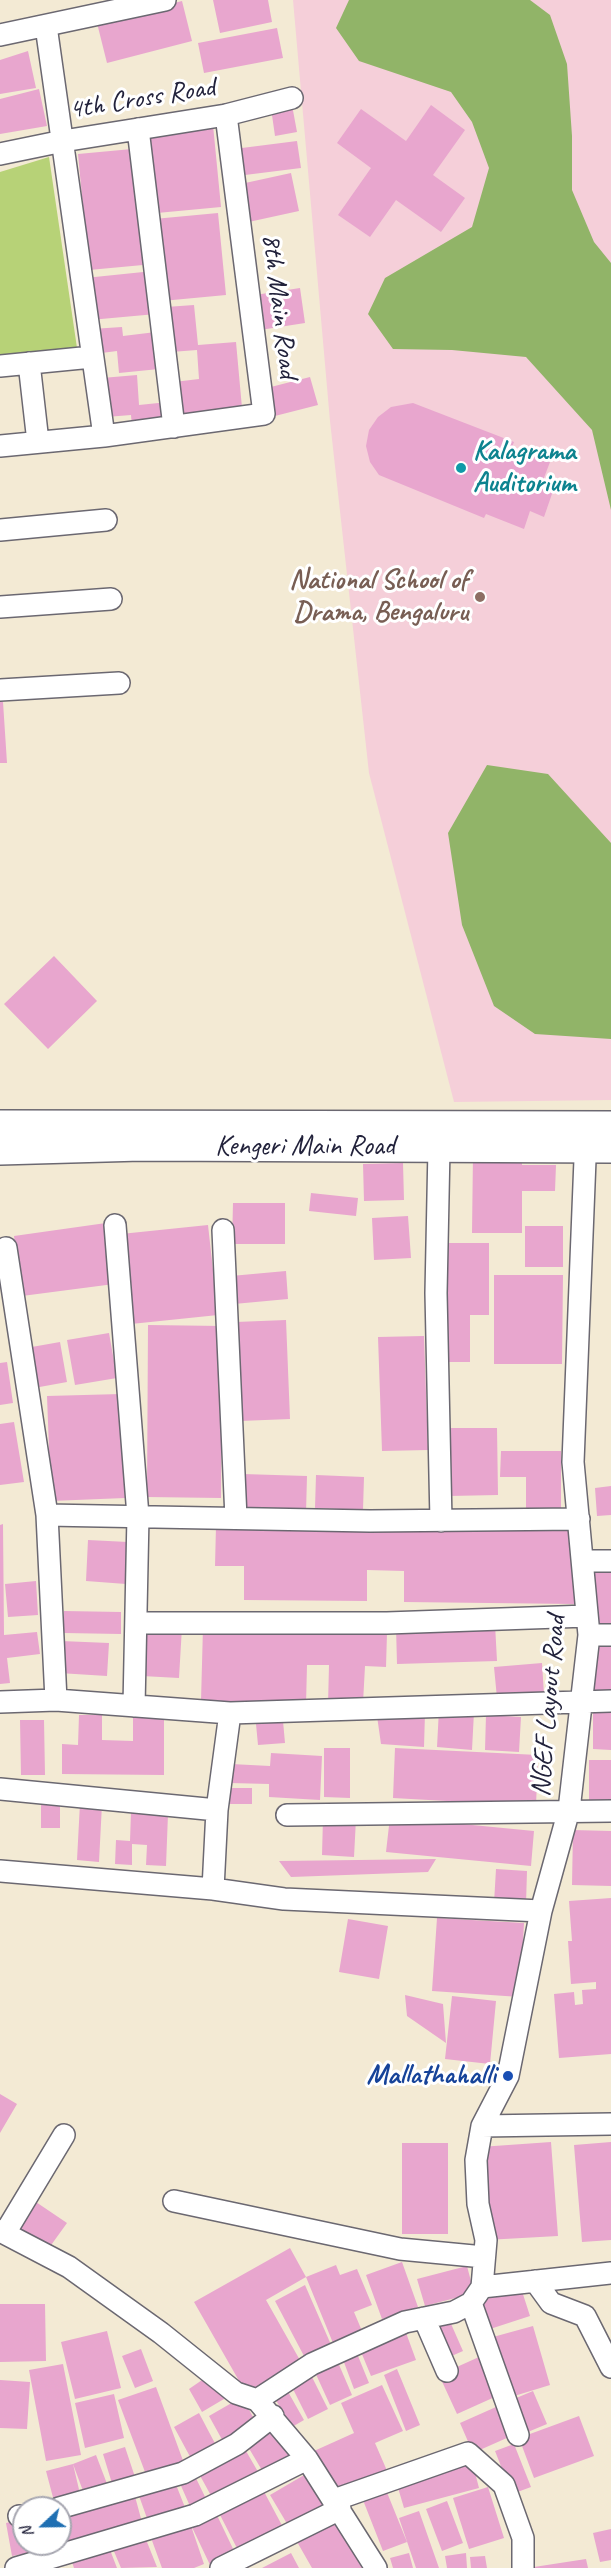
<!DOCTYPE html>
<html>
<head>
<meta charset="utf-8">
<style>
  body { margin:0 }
  #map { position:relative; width:611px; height:2568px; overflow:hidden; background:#f3ead4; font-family:Caveat,sans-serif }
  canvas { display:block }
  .north { position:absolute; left:12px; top:2496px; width:60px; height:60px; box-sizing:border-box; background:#fff; border:2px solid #a7a7b1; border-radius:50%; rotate:248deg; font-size:16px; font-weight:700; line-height:24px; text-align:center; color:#22223b }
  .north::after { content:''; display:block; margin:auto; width:21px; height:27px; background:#1f6fb2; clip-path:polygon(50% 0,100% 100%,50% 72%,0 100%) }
</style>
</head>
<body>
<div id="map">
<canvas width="611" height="2568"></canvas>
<div class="north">N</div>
</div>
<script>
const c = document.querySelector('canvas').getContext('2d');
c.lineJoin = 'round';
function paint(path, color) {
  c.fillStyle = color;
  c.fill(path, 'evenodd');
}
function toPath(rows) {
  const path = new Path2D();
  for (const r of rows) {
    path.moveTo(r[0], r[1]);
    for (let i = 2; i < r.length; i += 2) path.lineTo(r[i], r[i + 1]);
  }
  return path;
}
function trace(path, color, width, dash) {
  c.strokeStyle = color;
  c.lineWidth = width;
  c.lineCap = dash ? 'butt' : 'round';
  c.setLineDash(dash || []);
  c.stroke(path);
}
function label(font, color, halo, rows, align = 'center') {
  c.font = font + ' Caveat,sans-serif';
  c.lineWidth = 6;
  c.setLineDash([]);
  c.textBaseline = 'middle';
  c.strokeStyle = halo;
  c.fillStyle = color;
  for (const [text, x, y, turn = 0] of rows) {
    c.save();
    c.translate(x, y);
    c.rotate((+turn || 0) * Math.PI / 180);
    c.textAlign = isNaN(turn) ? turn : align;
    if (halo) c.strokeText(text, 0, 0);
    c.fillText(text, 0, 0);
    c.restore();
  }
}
const built = toPath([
  [293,0,611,0,611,1100,454,1102,369,773,330,421]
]);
const green = toPath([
  [49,157,77,348,0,356,0,172]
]);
const forest = toPath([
  [349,0,530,0,550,15,567,64,572,136,572,190,594,242,611,263,611,510,592,430,526,357,452,350,393,349,368,314,385,278,472,227,489,168,472,122,451,92,359,61,336,28],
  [487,765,548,774,611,843,611,1039,535,1034,494,1006,462,925,448,833]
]);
const building = toPath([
  [213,0,268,0,272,22,220,33],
  [182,1,192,41,107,63,97,23],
  [277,28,283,58,204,73,198,43],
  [28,51,36,88,0,94,0,60],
  [39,89,47,126,0,134,0,99],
  [292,105,297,132,275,136,271,108],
  [431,105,465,130,433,175,465,198,441,232,396,200,370,237,338,215,371,168,337,143,361,109,406,141],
  [213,125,221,207,157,213,149,131],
  [297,141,301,168,237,176,234,149],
  [132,149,143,265,89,270,78,154],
  [291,173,299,211,244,223,236,185],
  [218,213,226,295,162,301,154,219],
  [153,271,156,314,90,320,85,278],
  [300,288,305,323,260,330,255,295],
  [194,305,198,345,236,342,242,408,177,414,174,382,199,379,197,350,171,352,166,307],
  [122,327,123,336,156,332,159,369,119,373,117,351,94,354,92,329],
  [137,375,139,405,168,402,170,423,132,427,131,415,106,417,102,378],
  [310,377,318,405,271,417,263,389],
  [413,403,514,442,512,447,550,462,542,483,554,488,544,517,530,511,524,529,486,514,484,518,379,475,370,462,366,446,369,430,378,417,391,407],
  [0,702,3,702,7,763,0,763],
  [54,956,97,1001,48,1049,4,1004],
  [473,1154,522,1154,522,1165,556,1165,555,1191,522,1191,522,1233,472,1233],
  [403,1163,404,1200,364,1201,363,1164],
  [311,1193,358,1198,356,1216,309,1211],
  [233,1203,285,1203,285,1244,232,1244],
  [408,1216,411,1258,374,1260,372,1218],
  [106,1223,114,1284,22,1296,14,1236],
  [208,1225,218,1315,131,1324,121,1234],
  [525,1226,563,1226,563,1267,525,1267],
  [442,1243,489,1243,489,1315,470,1315,470,1362,442,1362],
  [286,1271,288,1299,234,1304,231,1276],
  [494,1275,563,1275,562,1364,494,1364],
  [286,1320,290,1419,240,1421,236,1322],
  [148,1325,222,1326,221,1498,147,1497],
  [109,1333,117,1378,75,1385,67,1340],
  [424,1336,428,1450,382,1451,378,1337],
  [60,1342,67,1382,34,1388,26,1348],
  [7,1362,13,1403,0,1405,0,1363],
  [121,1394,125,1498,51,1501,47,1396],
  [14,1422,24,1482,0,1485,0,1424],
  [449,1428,497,1428,498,1495,449,1496],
  [501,1451,561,1451,561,1512,526,1512,526,1477,500,1477],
  [243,1474,307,1476,306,1513,242,1511],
  [316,1475,364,1477,363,1510,315,1508],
  [611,1486,611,1515,597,1516,595,1488],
  [3,1524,4,1635,37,1632,40,1654,7,1658,10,1683,0,1684,0,1525],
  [216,1526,574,1530,574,1604,404,1602,404,1571,367,1570,367,1601,244,1600,244,1566,215,1566],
  [88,1540,128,1542,126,1584,86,1581],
  [595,1566,611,1566,611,1626,595,1626],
  [36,1581,38,1615,8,1617,5,1584],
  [64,1611,121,1612,121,1634,64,1633],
  [495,1624,497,1661,397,1664,396,1627],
  [144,1625,182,1627,179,1678,142,1676],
  [203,1627,387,1633,386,1667,365,1666,363,1703,328,1705,329,1665,307,1665,306,1705,201,1701],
  [595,1637,611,1637,611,1693,594,1692],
  [61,1641,109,1643,107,1676,59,1673],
  [542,1663,544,1695,497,1698,494,1667],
  [593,1706,611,1706,611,1750,593,1749],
  [439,1709,474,1712,472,1750,437,1747],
  [425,1713,424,1747,381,1744,377,1716],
  [79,1715,102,1715,102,1740,133,1741,133,1715,164,1716,164,1775,62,1774,62,1744,78,1745],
  [486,1715,521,1717,519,1752,485,1750],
  [20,1720,44,1720,45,1775,21,1775],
  [283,1721,285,1743,258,1745,256,1724],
  [324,1748,350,1748,350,1798,324,1797],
  [395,1748,538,1755,536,1806,393,1798],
  [271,1753,322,1756,320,1800,269,1797,269,1784,230,1783,231,1764,270,1766],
  [589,1760,611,1760,611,1805,589,1805],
  [222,1788,252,1788,252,1804,222,1804],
  [41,1796,60,1796,60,1828,41,1828],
  [80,1803,102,1804,99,1862,77,1860],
  [131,1812,168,1814,166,1866,146,1865,147,1845,132,1844,132,1865,115,1864,116,1840,130,1841],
  [390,1817,534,1831,531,1866,386,1852],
  [323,1818,356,1819,354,1857,322,1855],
  [573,1830,611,1831,611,1886,572,1885],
  [436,1859,428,1872,291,1877,279,1861],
  [496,1869,527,1871,526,1904,494,1903],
  [611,1898,611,2054,559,2058,554,1994,574,1992,575,2005,583,2004,582,1990,596,1989,596,1982,571,1984,568,1941,572,1941,569,1901],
  [437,1918,524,1923,520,1997,432,1991],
  [348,1919,388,1926,379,1979,339,1972],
  [405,1995,443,2004,446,2043,407,2016],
  [452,1996,496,2001,490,2064,445,2059],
  [0,2094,17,2104,0,2133],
  [551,2142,558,2236,486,2240,480,2147],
  [611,2142,611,2240,582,2242,574,2145],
  [402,2143,448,2143,448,2234,402,2234],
  [33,2200,67,2223,49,2248,16,2225],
  [290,2248,306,2277,336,2265,340,2275,357,2269,372,2305,354,2312,362,2331,333,2343,306,2277,266,2300,301,2362,246,2393,194,2302],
  [402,2262,418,2307,382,2319,366,2275],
  [467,2266,474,2293,425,2306,417,2279],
  [305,2285,332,2347,304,2356,275,2301],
  [521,2288,530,2316,487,2330,478,2302],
  [0,2304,45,2304,46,2361,0,2362],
  [448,2317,463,2351,447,2358,431,2325],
  [533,2326,550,2385,511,2397,493,2337],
  [405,2330,416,2360,371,2376,359,2347],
  [107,2331,121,2388,75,2399,61,2342],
  [141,2349,153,2381,135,2388,122,2356],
  [356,2351,369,2383,354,2389,342,2357],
  [479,2357,497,2396,457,2414,439,2375],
  [337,2360,352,2395,330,2405,314,2370],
  [63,2364,81,2455,46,2461,29,2370],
  [397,2369,420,2425,406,2431,384,2375],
  [312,2377,328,2409,308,2419,292,2387],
  [205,2378,229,2396,202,2412,189,2389],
  [0,2380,30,2382,27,2429,0,2428],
  [382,2385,403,2431,375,2443,388,2473,334,2497,314,2451,354,2433,341,2403],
  [156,2387,185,2466,148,2480,118,2400],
  [287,2390,304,2420,292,2427,274,2397],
  [533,2391,547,2424,523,2434,509,2401],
  [114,2394,124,2438,85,2448,75,2403],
  [242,2397,258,2426,225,2445,209,2416],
  [496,2407,509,2437,473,2453,460,2423],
  [199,2413,219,2451,194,2464,174,2427],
  [579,2416,594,2456,534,2478,519,2438],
  [273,2423,294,2460,266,2477,244,2440],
  [242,2444,261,2477,215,2503,197,2470],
  [514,2444,531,2487,512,2494,495,2451],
  [125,2447,137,2483,114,2490,103,2454],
  [96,2455,109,2489,86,2499,73,2464],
  [472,2461,479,2488,404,2508,396,2481],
  [73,2464,81,2498,55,2505,46,2471],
  [311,2471,330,2503,289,2527,270,2495],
  [193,2472,209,2505,193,2513,178,2479],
  [173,2477,186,2510,149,2524,137,2490],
  [384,2485,407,2542,383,2551,361,2495],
  [261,2486,285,2531,240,2554,217,2509],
  [488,2487,504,2538,469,2549,453,2498],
  [133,2489,143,2526,68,2551,60,2522,60,2510],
  [447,2501,463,2543,442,2551,426,2509],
  [214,2509,236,2555,211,2567,190,2523,204,2564,194,2568,162,2568,150,2535],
  [419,2511,439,2568,416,2568,399,2518],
  [333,2518,362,2568,312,2568,296,2540],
  [24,2519,24,2544,59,2544,59,2547,12,2556,6,2523],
  [611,2529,611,2560,600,2562,593,2533],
  [145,2537,157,2567,121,2568,113,2549],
  [107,2542,117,2568,74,2568,70,2556],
  [291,2553,299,2568,262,2568],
  [409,2553,413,2568,393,2568,390,2558],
  [466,2553,467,2568,447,2568,445,2556],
  [485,2556,487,2568,471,2568,470,2557],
  [586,2559,588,2568,534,2568,534,2567]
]);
const minor = toPath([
  [46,26,104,436,264,414,226,115],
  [0,35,165,0],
  [138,129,174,427],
  [0,154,63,141,226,115,292,98],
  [29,363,38,442],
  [0,366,92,357],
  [0,446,104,436],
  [0,530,106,520],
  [0,607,111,599],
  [0,690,119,683],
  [586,1134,573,1462,589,1635,569,1810,541,1911,508,2076,482,2126,611,2124],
  [439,1148,436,1293,441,1521],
  [115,1225,138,1516,134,1706],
  [223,1230,236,1518],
  [6,1248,47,1515,56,1700],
  [47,1515,370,1521,579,1519],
  [583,1561,611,1561],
  [136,1623,387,1623,587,1616],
  [589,1635,611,1635],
  [0,1702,56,1700,230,1713,217,1810,213,1889],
  [230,1713,611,1701],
  [0,1789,217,1810],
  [287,1815,611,1811],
  [0,1871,213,1889,284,1899,541,1911],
  [174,2201,400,2249,484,2257],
  [0,2231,69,2267,161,2333,236,2393,257,2400,307,2459,376,2568],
  [5,2233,64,2135],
  [535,2281,551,2303,585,2316,611,2367],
  [482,2287,611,2273],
  [471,2303,518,2435],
  [424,2318,447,2371],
  [257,2400,312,2364,405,2322,454,2312,471,2303,482,2287,486,2240,478,2204,476,2160,482,2126],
  [334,2500,468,2453,504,2485,523,2538,523,2568],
  [59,2508,183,2473,237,2444,273,2416],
  [19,2516,24,2516],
  [16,2568,195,2515,307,2459],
  [221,2568,340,2509]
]);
const major = toPath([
  [0,1124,611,1125],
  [0,1151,141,1147,611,1149]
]);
const markers = [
  [461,468,6,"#0f9aa8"],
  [480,597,6,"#8d6e63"],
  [508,2076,6,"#1a4fb4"]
];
const streetNames = [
  ["4th Cross Road",142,99,-9],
  ["8th Main Road",279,306,83],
  ["Kengeri Main Road",305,1147],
  ["NGEF Layout Road",549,1706,-85]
];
const cultureNames = [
  ["Kalagrama",473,452],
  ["Auditorium",473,484]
];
const educationNames = [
  ["National School of",468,581],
  ["Drama, Bengaluru",468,613]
];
const transitNames = [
  ["Mallathahalli",496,2076]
];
paint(built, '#f5cfd9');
paint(green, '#b7d277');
paint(forest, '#91b468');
paint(building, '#e8a6ce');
trace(minor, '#6b6871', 24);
trace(major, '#6b6871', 30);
trace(minor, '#fff', 21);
trace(major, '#fff', 27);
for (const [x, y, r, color] of markers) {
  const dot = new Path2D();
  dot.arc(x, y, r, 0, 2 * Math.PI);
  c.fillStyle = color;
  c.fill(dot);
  trace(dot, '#fff', 2);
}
label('28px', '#22223b', '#fff', streetNames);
label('bold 28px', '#0d838f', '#fff', cultureNames, 'left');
label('bold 28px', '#785e54', '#fff', educationNames, 'right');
label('bold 28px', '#164399', '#fff', transitNames, 'right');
</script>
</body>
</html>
